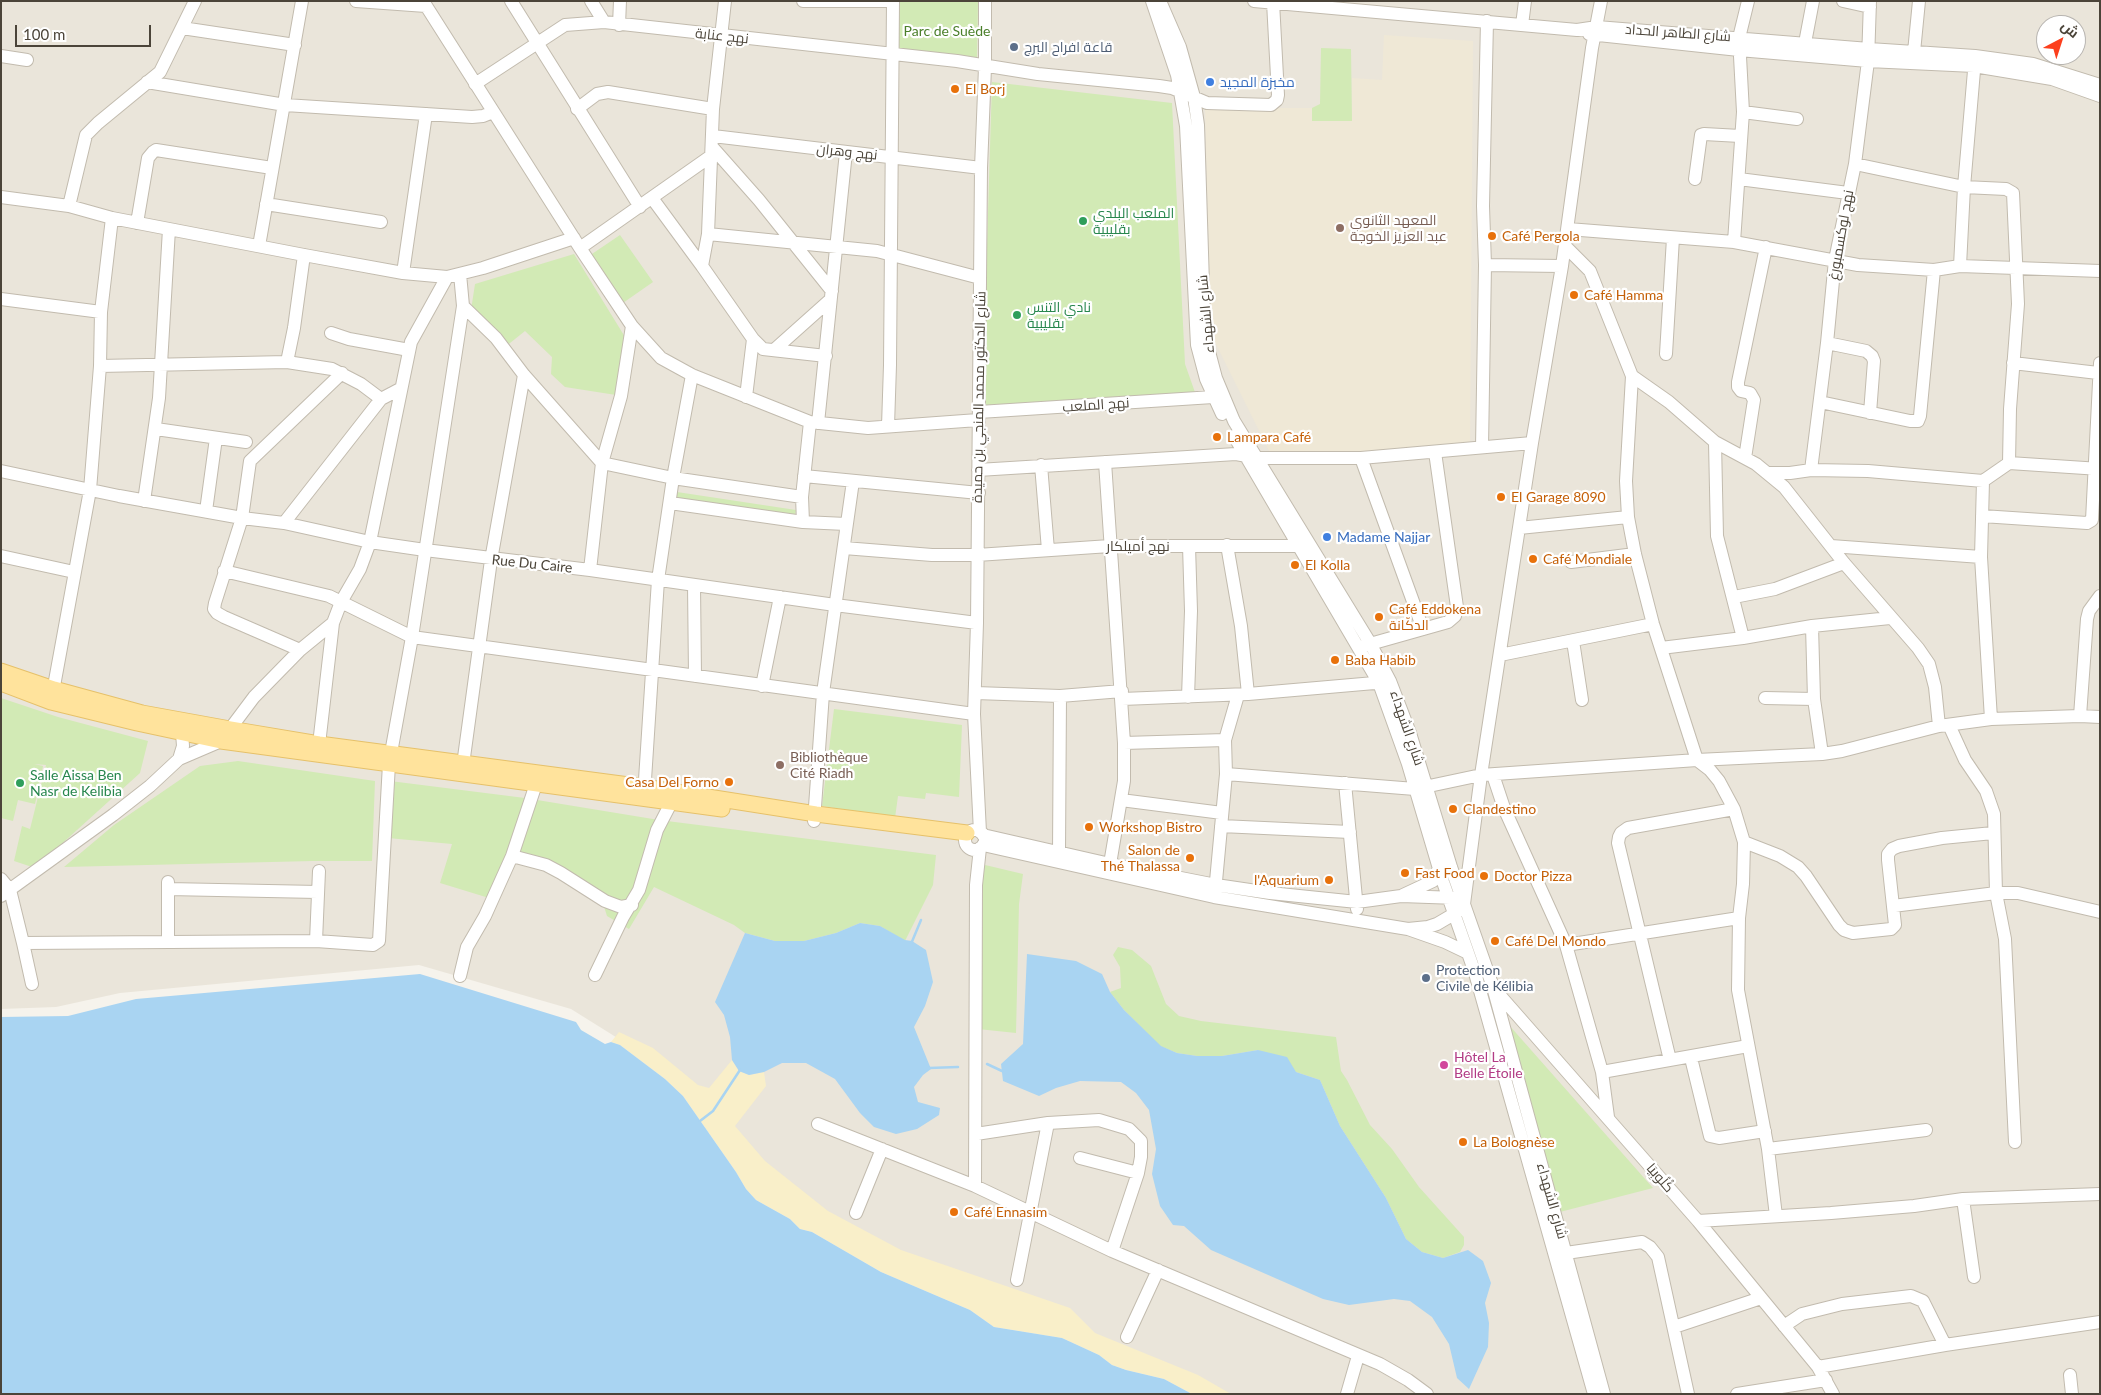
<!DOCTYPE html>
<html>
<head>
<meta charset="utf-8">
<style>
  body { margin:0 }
  #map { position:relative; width:2101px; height:1395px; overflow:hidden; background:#f6f3ec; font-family:Lato,Cairo,sans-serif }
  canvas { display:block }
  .frame { position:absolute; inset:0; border:2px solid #4b4439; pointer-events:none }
  .north { position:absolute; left:2036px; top:15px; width:50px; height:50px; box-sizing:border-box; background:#fff; border:1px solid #b7b4b0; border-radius:50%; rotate:40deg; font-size:14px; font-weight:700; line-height:20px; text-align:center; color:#4b4439 }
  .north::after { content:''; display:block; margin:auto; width:18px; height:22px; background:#fc3f1d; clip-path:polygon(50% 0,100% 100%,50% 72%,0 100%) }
  .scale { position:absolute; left:15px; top:25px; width:136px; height:22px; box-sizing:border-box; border:2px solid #4b4439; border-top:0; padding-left:6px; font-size:15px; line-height:18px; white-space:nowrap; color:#4b4439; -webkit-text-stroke:4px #fff; paint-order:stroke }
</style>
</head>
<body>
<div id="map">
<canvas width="2101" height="1395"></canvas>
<div class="frame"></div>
<div class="north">ش</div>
<div class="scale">100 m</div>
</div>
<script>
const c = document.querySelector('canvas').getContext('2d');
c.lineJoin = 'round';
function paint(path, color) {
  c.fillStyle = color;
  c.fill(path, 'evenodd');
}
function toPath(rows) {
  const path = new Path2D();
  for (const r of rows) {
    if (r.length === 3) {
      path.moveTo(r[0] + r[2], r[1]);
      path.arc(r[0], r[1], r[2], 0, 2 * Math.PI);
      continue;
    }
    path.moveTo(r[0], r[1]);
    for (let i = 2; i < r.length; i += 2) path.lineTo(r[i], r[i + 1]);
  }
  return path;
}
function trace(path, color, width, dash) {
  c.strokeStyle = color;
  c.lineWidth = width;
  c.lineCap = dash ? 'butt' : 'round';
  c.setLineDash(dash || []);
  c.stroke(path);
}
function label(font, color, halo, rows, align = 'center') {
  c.font = font + ' Lato,Cairo,sans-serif';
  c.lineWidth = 4.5;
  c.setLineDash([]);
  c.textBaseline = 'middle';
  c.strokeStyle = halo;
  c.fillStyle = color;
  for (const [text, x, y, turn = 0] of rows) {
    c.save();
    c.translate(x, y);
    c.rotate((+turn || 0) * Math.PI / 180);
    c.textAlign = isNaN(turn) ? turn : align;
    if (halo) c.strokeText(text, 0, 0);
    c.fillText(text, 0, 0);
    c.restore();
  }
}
const residential = toPath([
  [1,1,2100,1,2100,1394,1215,1394,883,1254,778,1187,675,1074,571,1009,419,965,120,993,56,1007,1,1009],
  [2046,25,2076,25,2076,55,2046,55]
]);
const education = toPath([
  [1384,35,1473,41,1470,446,1274,461,1211,334,1205,108,1312,108,1313,121,1352,120,1352,78,1382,80]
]);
const green = toPath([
  [899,1,978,1,977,64,898,56],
  [1321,48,1351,49,1352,121,1312,121,1312,108,1320,104],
  [992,82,1172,103,1185,364,1197,398,982,410],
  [620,235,653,282,620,305,589,256],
  [574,254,625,337,616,395,565,387,551,374,552,357,525,331,505,347,471,310,475,284],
  [677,492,796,510,794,523,675,508],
  [1,698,58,717,148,741,140,773,35,868,14,861,22,826,30,829,46,765,34,764,43,766,35,804,18,800,13,821,1,818],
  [834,709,962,725,959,797,926,793,925,799,898,796,895,818,822,806],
  [238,761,375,781,372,861,313,861,64,867,114,825,200,766],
  [390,781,525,798,659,820,936,855,933,885,905,941,880,926,860,923,836,933,804,941,775,941,745,933,734,925,654,887,629,929,607,916,600,894,509,855,489,898,440,883,452,844,388,838],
  [981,864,1023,874,1019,904,1016,1033,978,1029],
  [1118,947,1132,950,1151,966,1166,1004,1179,1016,1201,1021,1336,1037,1341,1071,1347,1080,1370,1125,1392,1149,1419,1187,1464,1237,1464,1245,1460,1252,1443,1258,1422,1252,1406,1239,1386,1198,1340,1126,1320,1080,1296,1072,1258,1050,1222,1056,1197,1056,1177,1053,1160,1046,1124,1010,1110,992,1121,988,1120,967,1113,955],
  [1501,1016,1653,1188,1556,1213]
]);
const sand = toPath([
  [619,1032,653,1048,698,1085,709,1088,732,1060,739,1071,749,1075,764,1072,766,1086,735,1126,765,1161,828,1211,901,1250,1070,1308,1095,1333,1198,1375,1231,1394,1192,1394,1164,1379,1126,1370,1112,1365,1099,1355,1062,1338,994,1327,970,1310,881,1272,812,1232,800,1229,790,1219,756,1200,746,1189,736,1172,683,1096,665,1079,620,1045,611,1042]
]);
const water = toPath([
  [860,923,880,926,905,940,912,941,926,950,933,982,925,1006,914,1027,931,1069,923,1075,914,1087,918,1102,940,1108,939,1115,917,1129,896,1134,874,1127,860,1113,835,1079,806,1063,782,1063,764,1072,749,1075,739,1071,732,1060,730,1037,724,1015,715,1002,745,933,775,941,804,941,836,933],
  [1027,954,1076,961,1102,974,1110,992,1124,1010,1161,1046,1177,1053,1197,1056,1222,1056,1258,1050,1287,1057,1296,1072,1320,1080,1340,1126,1386,1198,1406,1239,1422,1252,1443,1258,1468,1250,1483,1261,1491,1283,1485,1303,1489,1323,1488,1347,1469,1389,1457,1378,1449,1344,1432,1317,1410,1301,1394,1299,1349,1305,1323,1299,1211,1250,1184,1226,1173,1225,1160,1206,1152,1174,1156,1149,1149,1110,1136,1093,1121,1082,1080,1081,1056,1088,1039,1096,1003,1081,1001,1064,1023,1044],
  [420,974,576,1022,581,1030,605,1044,611,1042,620,1045,665,1079,683,1096,736,1172,746,1189,756,1200,790,1219,800,1229,812,1232,881,1272,970,1310,994,1327,1062,1338,1099,1355,1112,1365,1126,1370,1164,1379,1192,1394,1,1394,1,1017,68,1016,136,999]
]);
const stream = toPath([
  [911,944,921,920],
  [987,1064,1002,1071],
  [929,1068,958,1067],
  [700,1121,713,1111,740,1070]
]);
const minor = toPath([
  [356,1,426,6],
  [423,1,580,248,632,326,661,358,692,375,810,422,868,428,978,420],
  [511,1,640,207],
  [591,1,604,22],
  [725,1,713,109,708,234,702,266,753,339,763,349,826,356],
  [803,1,892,1],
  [1152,1,1177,75,1186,126,1197,345,1206,379,1222,414],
  [1160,1,1180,47,1194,97,1198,125,1204,316,1207,344,1216,378,1234,421,1370,643,1390,681,1410,733,1451,867,1493,987,1604,1394],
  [1254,1,1577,30,1597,27,1869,49,1975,56,2033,64,2100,85],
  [1843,1,1870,7],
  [619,25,620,1],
  [1522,25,1525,1],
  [182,28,295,45],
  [1589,34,1739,50,1868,61,1974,66,2052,79,2100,96],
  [1805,43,1813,1],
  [1914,52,1919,1],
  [1,56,27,60],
  [147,82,285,105,472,117,483,116,493,112],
  [475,84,565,25,604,22,957,61,1038,74,1159,86,1172,88,1207,103,1271,105,1277,100,1278,95,1273,2],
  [577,109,597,94,608,92,713,109],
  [1743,112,1797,119],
  [713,136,981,168],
  [713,148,759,200,832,291],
  [1855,164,1964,187,2006,189,2013,193,2018,304,2010,409,2009,463,1983,481,1981,557,1991,719],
  [1695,179,1701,135,1704,134,1740,136],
  [1739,179,1848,193],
  [1,197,69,206,112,218,304,255,403,273,447,277,483,268,574,238],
  [652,198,702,266],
  [266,204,381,222],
  [69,206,86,135,98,123,160,72,195,1],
  [137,223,148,158,153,152,156,150,272,168],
  [1568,229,1734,242,1858,265,1889,267,1934,270,1960,266,2100,271],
  [708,234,877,251,980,278],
  [1734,242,1743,112,1739,38,1748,1],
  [259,246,302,1],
  [1565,246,1590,271,1632,376,1626,481,1628,517,1635,554,1653,624,1697,760,1710,770,1719,781,1734,809,1744,842,1743,884,1739,918,1738,990,1768,1149,1776,1216],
  [580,248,711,156],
  [1485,265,1562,266],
  [1960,266,1964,187,1975,59],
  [403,273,426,114],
  [460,274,463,306,496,338,524,375,602,463,673,478,802,497],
  [1,299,101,312],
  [331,333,349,339,409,350],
  [1827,343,1866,351,1872,356,1874,361,1870,413],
  [774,350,830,300],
  [1666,354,1673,238],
  [287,362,294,328,304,255],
  [2013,363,2098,373],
  [100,366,287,362,332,369,361,384,381,399],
  [1632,376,1669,402,1715,442,1756,464,1784,487,1844,563,1918,648,1929,664,1935,687,1939,726],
  [746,397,753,339],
  [1820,402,1910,421,1918,421,1920,416,1934,270],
  [979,412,1213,397],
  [818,423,846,152],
  [888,426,890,365,893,1],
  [156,429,246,442],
  [1234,436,1379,683,1408,764,1443,882,1475,973,1594,1394],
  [1715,442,1717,536,1743,638],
  [1482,447,1485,265,1483,206,1487,21],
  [1361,458,1423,629],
  [1745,458,1754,400,1750,393,1741,391,1738,387,1738,382,1766,247],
  [1105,462,1124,743,1124,781,1109,870],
  [2009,463,2100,469],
  [1041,465,1048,550],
  [978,470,1236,454,1258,458,1361,458,1532,443],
  [1811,470,1827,343,1835,260,1855,164,1868,61,1870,1],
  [1,471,119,496,242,518,284,523,370,542,425,550,590,570,835,605,977,623],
  [1769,473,1790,473,1811,470,1868,471,1983,481],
  [804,476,979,493],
  [144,501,159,398,169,229],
  [670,503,803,522,846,524],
  [206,511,216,438],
  [1982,516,2087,523,2092,520,2100,363],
  [803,522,802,497,810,422],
  [284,523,381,399,400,389],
  [1519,528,1628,517],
  [1227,545,1241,626,1248,694],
  [1831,546,1981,557],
  [844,548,932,555,977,555,1110,546,1299,546],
  [1,556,74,572],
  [1571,562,1635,554],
  [590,570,602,463,621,396,632,326],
  [224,571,329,596,412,637,974,714],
  [694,585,695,676],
  [1734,597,1775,589,1844,563],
  [1812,626,1814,699,1822,754],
  [1573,641,1582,700],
  [1363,646,1448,622,1455,616,1457,607,1435,452],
  [1661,648,1743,638,1812,626,1890,618],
  [300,650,224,617,217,613,214,609,215,603,242,518,250,461,342,373],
  [1500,655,1653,624],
  [762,686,780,597],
  [976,693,1060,696,1122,691],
  [52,697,90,490,100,366,101,312,112,218],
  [1188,697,1191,611,1189,546],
  [1765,698,1814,699],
  [1122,699,1248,694,1386,682],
  [2080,716,2087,619,2089,611,2100,596],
  [1949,725,1965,760,1986,791,1994,814,1996,893,2005,939,2015,1142],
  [1124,743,1225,740],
  [318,753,333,623,341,602,360,569,370,542,411,342,447,277],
  [179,759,183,746,182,733],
  [462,772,491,560,524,375],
  [1226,774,1415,789,1481,775,1697,760,1822,754,1842,751,1939,726,1991,719,2080,716,2100,717],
  [1493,775,1504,808,1566,945,1602,1072,1608,1117],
  [1345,783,1357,909],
  [644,795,658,580,673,478,692,375],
  [1121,800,1222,813],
  [814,821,823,693,853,481],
  [1221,826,1350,832],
  [975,840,10],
  [980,832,974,714,977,623,981,168,985,67,985,1],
  [983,835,1110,864,1216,885,1270,893,1357,902,1401,896,1457,898],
  [1744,842,1780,856,1798,867,1806,876,1839,925,1844,930,1853,933,1891,929,1895,925,1888,860,1888,854,1892,849,1899,846,1942,838,1993,833],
  [983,845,1214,897,1408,929,1445,942,1468,953],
  [980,848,976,885,975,1186,1112,1251,1380,1364,1408,1380,1427,1394],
  [1059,852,1060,696],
  [512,856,546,865,561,873,605,901,621,907,632,905],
  [1,879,10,890,23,943,316,941,373,945,379,941,389,764,412,637,463,306],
  [168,889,318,892],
  [1215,892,1226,774,1225,740,1238,695],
  [1403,895,1433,881,1439,868],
  [1,896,113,815,150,786,179,759,221,741,254,697,300,650,333,623],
  [1893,906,1996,893,2018,893,2100,912],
  [1408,929,1428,927,1437,924,1454,914,1464,904,1481,775,1532,443,1562,266,1592,48,1601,1],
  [316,941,319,871],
  [168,942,168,882],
  [23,943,32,984],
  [1566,945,1739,918],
  [595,975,623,917,639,890,657,830,671,803],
  [460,976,467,947,485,916,512,856,536,784],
  [1496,991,1698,1221,1818,1367,1833,1394],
  [1691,1058,1710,1136,1719,1138,1765,1131],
  [1670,1060,1618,843,1619,837,1621,833,1628,828,1734,809],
  [1602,1072,1748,1046],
  [818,1124,975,1186],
  [976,1134,1048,1123,1099,1120,1129,1129,1141,1141,1141,1157,1138,1173,1112,1251],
  [1768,1149,1926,1130],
  [1080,1158,1138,1173],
  [1963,1199,1974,1277],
  [856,1213,882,1149],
  [1698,1221,1831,1213,1914,1206,1963,1199,2100,1194],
  [1566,1253,1642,1242,1650,1247,1658,1257,1688,1394],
  [1017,1280,1048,1123],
  [1784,1326,1802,1314,1842,1304,1911,1296,1923,1301,1945,1345],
  [1674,1327,1761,1298],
  [1127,1337,1158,1270],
  [1818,1367,1945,1345,2100,1322],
  [2070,1375,2072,1394],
  [1347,1394,1358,1356],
  [1737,1394,1826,1380]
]);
const major = toPath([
  [1,671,54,689,142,713,230,729,319,744,644,787,816,814,967,833],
  [1,683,51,702,137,723,221,741,722,809]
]);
const markers = [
  [1014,47,5,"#5c6f8a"],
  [1210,82,5,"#3f7fe0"],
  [955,89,5,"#e8710a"],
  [1083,221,5,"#2e9e5b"],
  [1340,228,5,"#8d6e63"],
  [1492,236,5,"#e8710a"],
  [1574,295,5,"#e8710a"],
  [1017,315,5,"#2e9e5b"],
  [1217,437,5,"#e8710a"],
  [1501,497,5,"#e8710a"],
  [1327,537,5,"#3f7fe0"],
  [1533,559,5,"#e8710a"],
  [1295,565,5,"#e8710a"],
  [1379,617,5,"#e8710a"],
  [1335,660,5,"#e8710a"],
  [780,765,5,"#8d6e63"],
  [729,782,5,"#e8710a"],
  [20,783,5,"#2e9e5b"],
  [1453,809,5,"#e8710a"],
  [1089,827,5,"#e8710a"],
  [1190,858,5,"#e8710a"],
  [1405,873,5,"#e8710a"],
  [1484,876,5,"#e8710a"],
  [1329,880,5,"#e8710a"],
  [1495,941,5,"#e8710a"],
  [1426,978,5,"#5c6f8a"],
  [1444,1065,5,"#d1479c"],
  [1463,1142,5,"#e8710a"],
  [954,1212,5,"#e8710a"]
];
const parkNames = [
  ["Parc de Suède",947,31]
];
const streetNames = [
  ["شارع الطاهر الحداد",1678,33,4],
  ["نهج عنابة",722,36,6],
  ["نهج وهران",847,152,6],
  ["نهج لوكسمبورغ",1841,235,-80],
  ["شارع الشهداء",1206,314,-95],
  ["شارع الدكتور محمد المنجي بن حميدة",979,397,-89],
  ["نهج الملعب",1096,405,-4],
  ["نهج أميلكار",1138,546],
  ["Rue Du Caire",532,564,6],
  ["شارع الشهداء",1407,728,71],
  ["كْلُوبِيَا",1660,1178,49],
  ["شارع الشهداء",1552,1201,74]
];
const serviceNames = [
  ["قاعة افراح البرج",1024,47],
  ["Protection",1436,970],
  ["Civile de Kélibia",1436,986]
];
const shopNames = [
  ["مخبزة المجيد",1220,82],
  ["Madame Najjar",1337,537]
];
const foodNames = [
  ["El Borj",965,89],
  ["Café Pergola",1502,236],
  ["Café Hamma",1584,295],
  ["Lampara Café",1227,437],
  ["El Garage 8090",1511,497],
  ["Café Mondiale",1543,559],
  ["El Kolla",1305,565],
  ["Café Eddokena",1389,609],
  ["الدكّانة",1389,625],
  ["Baba Habib",1345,660],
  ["Casa Del Forno",719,782,"right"],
  ["Clandestino",1463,809],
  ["Workshop Bistro",1099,827],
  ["Salon de",1180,850,"right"],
  ["Thé Thalassa",1180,866,"right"],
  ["Fast Food",1415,873],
  ["Doctor Pizza",1494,876],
  ["l'Aquarium",1319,880,"right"],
  ["Café Del Mondo",1505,941],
  ["La Bolognèse",1473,1142],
  ["Café Ennasim",964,1212]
];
const leisureNames = [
  ["الملعب البلدي",1093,213],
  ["بقليبية",1093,229],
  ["نادي التنس",1027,307],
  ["بقليبية",1027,323],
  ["Salle Aissa Ben",30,775],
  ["Nasr de Kelibia",30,791]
];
const educationNames = [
  ["المعهد الثانوي",1350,220],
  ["عبد العزيز الخوجة",1350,236],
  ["Bibliothèque",790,757],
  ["Cité Riadh",790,773]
];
const hotelNames = [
  ["Hôtel La",1454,1057],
  ["Belle Étoile",1454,1073]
];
paint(residential, '#eae5da');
paint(education, '#efe8d6');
paint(green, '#d2eab5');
paint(sand, '#f9efc9');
paint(water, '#a9d4f2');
trace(stream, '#a9d4f2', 2.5);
trace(minor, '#c2bbae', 14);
trace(major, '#e6c16a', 17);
trace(minor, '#fff', 12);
trace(major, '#ffe39c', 15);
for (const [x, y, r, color] of markers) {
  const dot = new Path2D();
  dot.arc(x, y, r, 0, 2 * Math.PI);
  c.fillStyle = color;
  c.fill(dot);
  trace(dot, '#fff', 2);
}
label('14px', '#4a7f2a', '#fff', parkNames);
label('14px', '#4b4439', '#fff', streetNames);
label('14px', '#4e5e75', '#fff', serviceNames, 'left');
label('14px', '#366cbe', '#fff', shopNames, 'left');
label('14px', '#c56008', '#fff', foodNames, 'left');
label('14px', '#27864d', '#fff', leisureNames, 'left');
label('14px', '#785e54', '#fff', educationNames, 'left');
label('14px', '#b23c85', '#fff', hotelNames, 'left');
</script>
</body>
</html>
